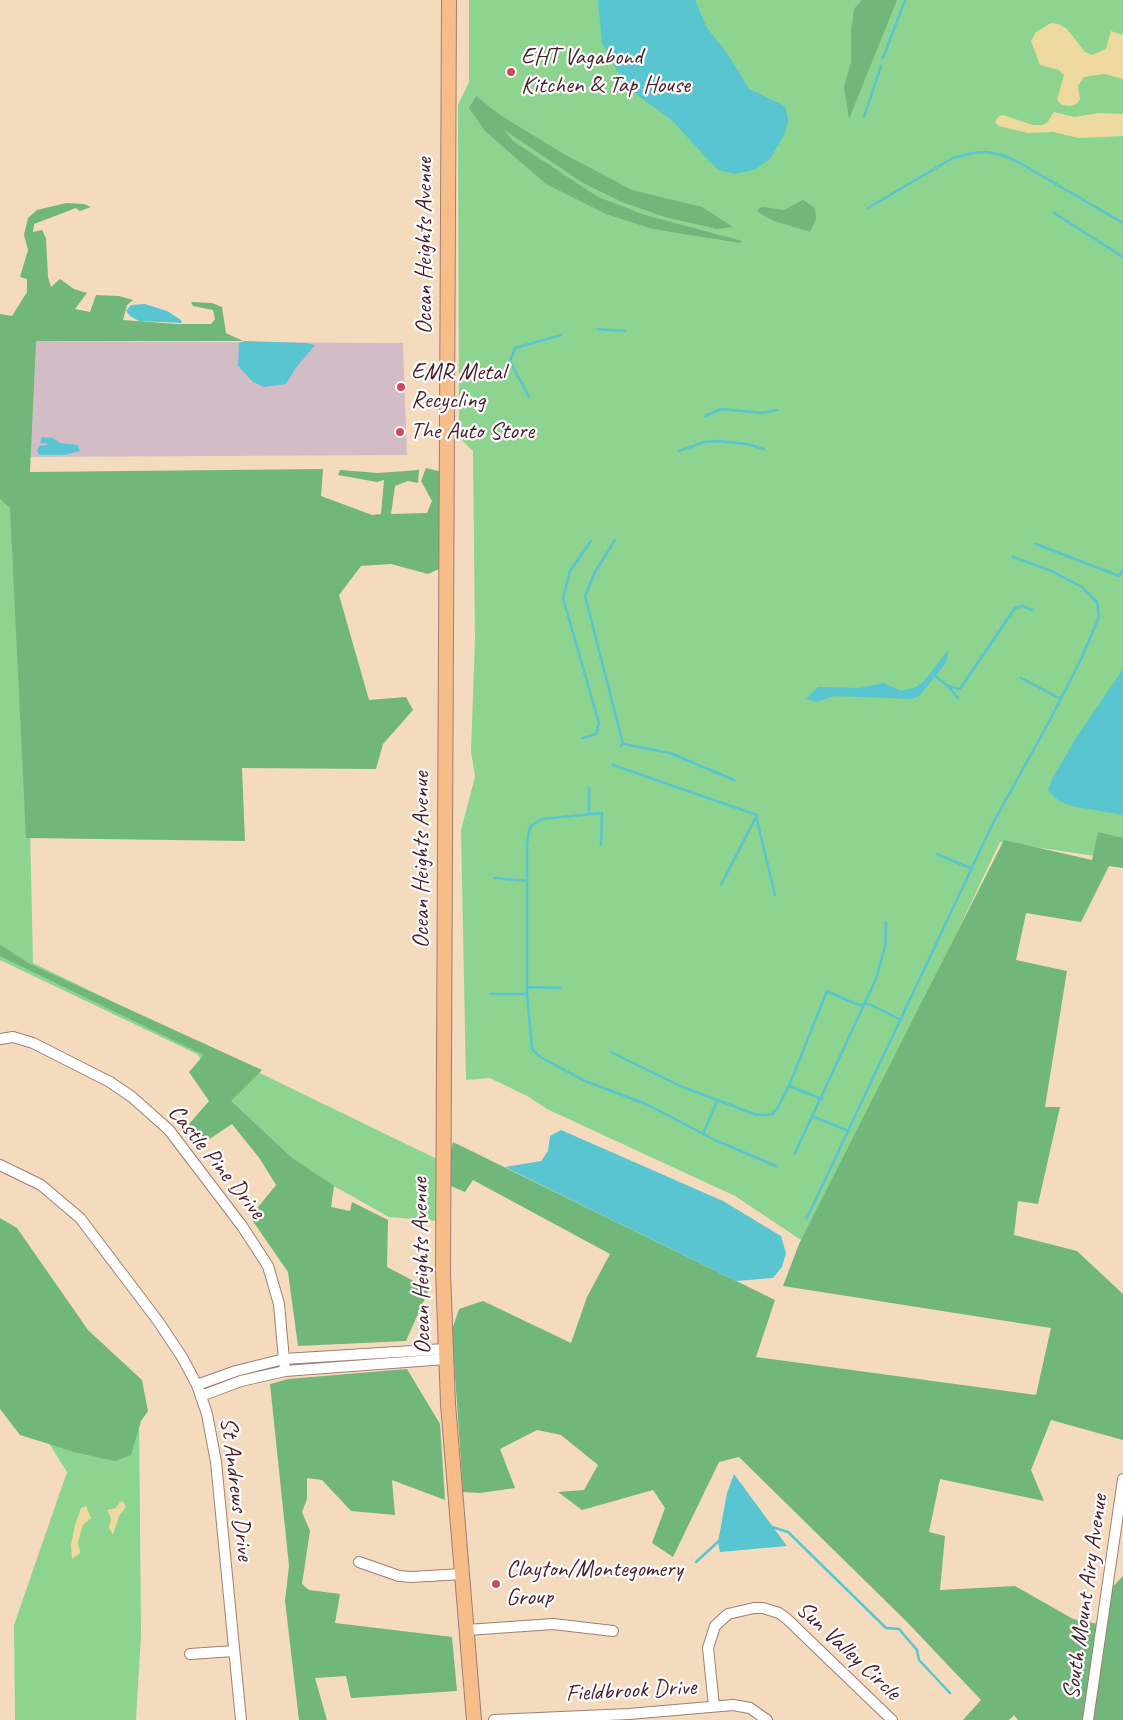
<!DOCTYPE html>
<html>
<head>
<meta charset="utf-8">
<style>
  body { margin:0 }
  canvas { display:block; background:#f5dbbe }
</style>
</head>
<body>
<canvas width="1123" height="1720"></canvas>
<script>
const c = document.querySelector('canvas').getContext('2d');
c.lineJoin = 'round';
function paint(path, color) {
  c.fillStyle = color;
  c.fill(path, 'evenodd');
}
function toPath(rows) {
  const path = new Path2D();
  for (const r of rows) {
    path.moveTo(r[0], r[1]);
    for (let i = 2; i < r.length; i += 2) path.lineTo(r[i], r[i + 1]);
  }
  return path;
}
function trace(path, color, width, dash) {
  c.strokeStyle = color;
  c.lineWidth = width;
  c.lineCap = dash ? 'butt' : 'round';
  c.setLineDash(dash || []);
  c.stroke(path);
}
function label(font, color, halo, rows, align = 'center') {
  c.font = font + ' Caveat,sans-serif';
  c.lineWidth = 4.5;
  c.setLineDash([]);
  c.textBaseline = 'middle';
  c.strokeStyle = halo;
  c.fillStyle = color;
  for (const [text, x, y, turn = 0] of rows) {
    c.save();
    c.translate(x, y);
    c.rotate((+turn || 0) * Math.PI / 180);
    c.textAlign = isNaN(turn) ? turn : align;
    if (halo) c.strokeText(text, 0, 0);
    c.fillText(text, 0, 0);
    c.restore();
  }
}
const industrial = toPath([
  [31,341,403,343,407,455,29,457]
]);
const green = toPath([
  [469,0,1123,0,1123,860,1000,842,809,1243,798,1238,735,1196,547,1109,529,1097,490,1078,466,1080,461,830,475,777,471,751,475,640,473,451,459,437,458,105,469,82],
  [0,470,22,470,33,963,439,1160,438,1221,389,1217,261,1145,197,1054,0,960],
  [0,1246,139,1413,141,1635,136,1720,15,1720,14,1625,67,1472,0,1365]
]);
const forest = toPath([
  [862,0,897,0,849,119,844,86,851,62,851,32,854,9],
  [476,96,500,115,562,153,632,190,702,207,733,227,717,229,665,217,622,202,583,183,503,129,513,141,598,197,645,215,742,241,740,243,653,229,606,214,546,184,485,131,469,108],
  [803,200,815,208,816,219,810,232,774,221,758,212,759,208,764,207,784,210],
  [66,203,84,204,91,207,80,211,76,208,34,224,33,232,42,230,46,238,48,277,51,287,60,279,74,289,87,293,75,309,90,312,96,295,119,296,133,300,127,305,123,320,177,324,211,324,215,319,213,310,193,306,191,302,212,303,222,307,226,333,243,341,36,341,30,472,323,469,321,496,372,515,381,514,384,480,377,482,338,475,340,470,378,473,419,470,418,483,408,481,395,486,391,514,427,513,432,501,421,481,426,468,442,472,441,568,428,574,391,564,361,566,339,595,369,700,406,697,413,710,383,744,376,769,242,768,245,841,26,838,10,508,0,499,0,314,12,316,27,292,27,279,20,277,28,250,24,235,28,218,37,210],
  [1098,832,1123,838,1123,868,1109,866,1081,922,1026,913,1016,960,1067,971,1045,1107,1060,1107,1038,1204,1018,1201,1014,1235,1077,1251,1123,1294,1123,1440,1051,1420,1031,1470,1044,1501,940,1479,929,1532,945,1536,940,1590,1015,1586,1073,1619,1103,1625,1106,1594,1123,1576,1123,1720,1018,1720,1014,1715,1009,1720,963,1720,981,1700,907,1622,739,1457,719,1462,673,1557,652,1543,665,1508,653,1490,582,1510,558,1492,584,1490,598,1465,561,1435,537,1430,500,1449,515,1488,480,1493,463,1492,452,1330,459,1309,483,1301,571,1343,587,1297,610,1254,473,1180,465,1192,453,1187,449,1184,449,1159,453,1142,775,1300,756,1357,1036,1395,1051,1328,783,1286,799,1244,1004,840,1092,860],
  [0,945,30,964,262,1070,231,1101,292,1158,334,1186,331,1207,350,1211,352,1202,388,1220,387,1267,429,1289,406,1341,298,1346,288,1272,250,1217,276,1185,260,1159,232,1124,196,1148,183,1131,209,1101,189,1072,204,1055,0,956],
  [0,1218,17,1228,88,1330,142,1380,148,1411,141,1421,131,1455,115,1461,78,1453,20,1435,0,1409],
  [407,1369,440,1424,445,1500,392,1480,395,1515,351,1511,322,1480,307,1478,307,1499,302,1512,310,1531,302,1584,309,1590,340,1594,335,1623,452,1637,457,1691,351,1698,346,1676,315,1678,327,1720,299,1720,285,1601,289,1566,270,1384,288,1379]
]);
const sand = toPath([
  [1051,23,1059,24,1067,29,1085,52,1092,55,1106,49,1111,31,1123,35,1123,79,1104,74,1084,77,1078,86,1080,99,1077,104,1070,106,1062,105,1057,100,1064,75,1059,70,1040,65,1031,41,1036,32],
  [1054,112,1074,117,1099,113,1123,114,1123,136,1079,138,1053,132,1028,133,999,126,995,122,998,117,1003,115,1033,125,1042,125,1047,123],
  [123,1501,126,1507,119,1516,113,1535,109,1528,111,1518,107,1510,116,1508,120,1502],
  [86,1506,91,1518,83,1525,78,1542,80,1553,72,1559,71,1545,75,1525,81,1508]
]);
const water = toPath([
  [598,0,695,0,707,28,727,53,749,89,785,106,788,120,785,133,770,159,756,169,735,174,719,170,709,161,673,121,636,94,622,80,602,43],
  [145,304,167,311,181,320,182,323,139,321,130,316,126,311,131,305],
  [244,341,307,343,315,345,295,369,286,384,264,387,253,382,238,366,239,343],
  [42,437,53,438,60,443,78,445,80,451,65,455,39,455,37,451,39,446,50,444,40,443],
  [948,650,946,663,920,695,913,699,835,696,816,702,806,699,818,687,859,688,884,683,901,691,916,687,925,680],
  [1123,669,1123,815,1072,806,1059,801,1048,790,1052,779,1076,738],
  [561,1130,723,1201,781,1236,786,1253,782,1267,773,1278,736,1281,505,1167,541,1161,548,1151,550,1136],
  [734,1474,787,1546,720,1552,718,1542,727,1493]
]);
const stream = toPath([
  [883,58,905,0],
  [864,117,881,66],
  [868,208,953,158,973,153,987,152,1002,155,1018,162,1123,223],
  [1054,213,1123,257],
  [598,329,625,331],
  [529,397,510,361,515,348,561,335],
  [705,416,721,409,763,413,777,410],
  [679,451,704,442,719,441,747,444,764,449],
  [615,540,595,572,585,596,623,744],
  [1036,544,1119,576,1123,570],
  [935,676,948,686,960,689,1015,608,1022,606,1032,610],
  [1021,678,1061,699],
  [948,686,958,698],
  [583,738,596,734,599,723,563,598,570,571,591,541],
  [621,746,623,744,670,753,734,780],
  [613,765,757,815],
  [589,788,589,814],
  [756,816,775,895],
  [601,845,602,813,542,819,532,825,529,830,527,844,527,994,532,1049,540,1057,585,1081,646,1104,717,1141,776,1166],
  [937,854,972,869],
  [494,878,527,881],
  [721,885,756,817],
  [527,987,560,988],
  [490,994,527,994],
  [611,1052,680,1086,757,1115,766,1115,773,1114,778,1107,789,1086,827,991,858,1005,869,1004,901,1020],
  [789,1086,822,1099],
  [814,1117,849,1131],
  [703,1134,717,1101],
  [795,1153,876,979,885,947,886,922],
  [807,1218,993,823,1049,722,1082,657,1099,617,1097,602,1082,587,1049,570,1013,557],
  [772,1527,788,1532,886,1628,899,1629,917,1650,919,1660,950,1693],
  [696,1562,720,1540]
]);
const minor = toPath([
  [0,1039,13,1037,33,1043,110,1082,132,1097,169,1130,242,1226,268,1266,279,1304,285,1371],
  [0,1165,41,1185,80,1218,158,1321,182,1357,197,1385,207,1414,216,1462,241,1720],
  [197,1385,236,1371,284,1359,445,1349],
  [201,1396,241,1381,285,1371,446,1359],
  [359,1562,399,1576,412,1577,462,1574],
  [467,1630,553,1624,613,1631],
  [190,1654,234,1651],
  [714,1706,708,1648,715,1626,728,1614,754,1608,763,1608,779,1613,787,1619,892,1720],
  [494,1720,629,1714,733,1705,750,1708,767,1720],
  [1088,1720,1123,1479]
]);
const major = toPath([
  [449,0,443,1272,448,1404,474,1720]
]);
const markers = [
  [511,72,5,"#d1495b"],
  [401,387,5,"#d1495b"],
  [400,432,5,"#d1495b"],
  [496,1584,5,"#d1495b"]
];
const poiNames = [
  ["EHT Vagabond",521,58],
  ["Kitchen & Tap House",521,86],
  ["EMR Metal",411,373],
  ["Recycling",411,401],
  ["The Auto Store",410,432],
  ["Clayton/Montegomery",506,1570],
  ["Group",506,1598]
];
const streetNames = [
  ["Ocean Heights Avenue",425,246,-90],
  ["Ocean Heights Avenue",422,860,-90],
  ["Castle Pine Drive",216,1162,51],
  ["Ocean Heights Avenue",422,1266,-91],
  ["St Andrews Drive",236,1489,83],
  ["South Mount Airy Avenue",1086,1597,-82],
  ["Sun Valley Circle",848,1651,43],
  ["Fieldbrook Drive",631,1691,-3]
];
paint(industrial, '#d2bdc7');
paint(green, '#8cd48f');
paint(forest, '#71b67a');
paint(sand, '#eeda9e');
paint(water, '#58c5d0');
trace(stream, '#58c5d0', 2.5);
trace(minor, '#a07d74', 12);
trace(major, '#a07d74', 16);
trace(minor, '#fff', 10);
trace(major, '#f7bd88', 14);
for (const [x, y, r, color] of markers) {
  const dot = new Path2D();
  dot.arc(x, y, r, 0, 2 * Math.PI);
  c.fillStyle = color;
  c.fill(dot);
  trace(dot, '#fff', 2);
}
label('24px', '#4a1f2b', '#fff', poiNames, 'left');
label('24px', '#4a1f2b', '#fff', streetNames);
</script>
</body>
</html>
